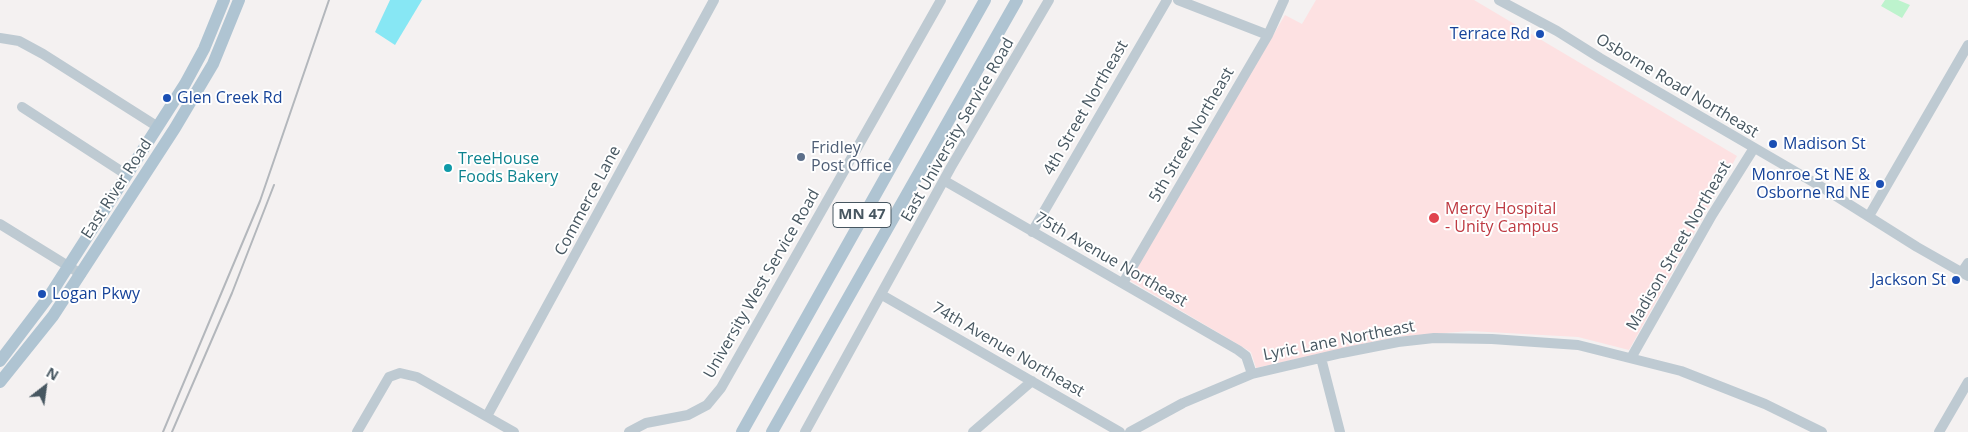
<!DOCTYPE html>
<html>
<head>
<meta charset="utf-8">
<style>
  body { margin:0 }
  #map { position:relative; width:1968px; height:432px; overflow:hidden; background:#f4f1f1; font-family:"Open Sans",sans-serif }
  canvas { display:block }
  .north { position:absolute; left:20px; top:362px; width:50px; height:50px; -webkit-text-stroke:4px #fff; paint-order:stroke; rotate:30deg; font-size:14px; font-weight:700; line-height:20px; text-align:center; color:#475761 }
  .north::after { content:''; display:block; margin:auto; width:18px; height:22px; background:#475761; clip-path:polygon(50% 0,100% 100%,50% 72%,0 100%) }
</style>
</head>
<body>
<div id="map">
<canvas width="1968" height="432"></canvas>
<div class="north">N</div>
</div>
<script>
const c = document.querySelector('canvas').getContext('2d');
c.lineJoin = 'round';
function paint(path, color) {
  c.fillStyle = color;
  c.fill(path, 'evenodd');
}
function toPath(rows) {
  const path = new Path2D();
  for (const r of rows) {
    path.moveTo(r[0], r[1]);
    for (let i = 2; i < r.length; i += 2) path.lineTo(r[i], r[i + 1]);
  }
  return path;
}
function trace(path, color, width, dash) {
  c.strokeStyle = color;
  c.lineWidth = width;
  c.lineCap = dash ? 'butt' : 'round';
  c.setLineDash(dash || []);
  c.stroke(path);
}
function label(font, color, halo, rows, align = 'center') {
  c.font = font + ' "Open Sans",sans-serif';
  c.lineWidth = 4;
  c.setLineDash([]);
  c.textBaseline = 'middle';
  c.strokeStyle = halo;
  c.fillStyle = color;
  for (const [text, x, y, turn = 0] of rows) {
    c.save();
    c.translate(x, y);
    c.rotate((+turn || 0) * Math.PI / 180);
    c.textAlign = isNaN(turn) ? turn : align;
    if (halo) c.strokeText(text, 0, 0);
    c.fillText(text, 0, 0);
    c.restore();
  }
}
const medical = toPath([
  [1316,0,1474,0,1737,156,1629,350,1578,337,1470,331,1394,337,1256,368,1251,352,1129,280,1285,15,1302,24]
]);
const green = toPath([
  [1885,0,1898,0,1910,5,1902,18,1881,6]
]);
const water = toPath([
  [390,0,422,0,395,45,375,32]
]);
const minor = toPath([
  [1178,0,1268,35],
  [1499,0,1557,31,1600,58,1820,186,1917,247,1968,276],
  [0,38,19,41,43,54,158,127],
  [22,107,127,175],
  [945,181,1238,350,1246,356,1252,374],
  [1869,216,1968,45],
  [0,224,81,274],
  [1032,232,1167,0],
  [1962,272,1968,263],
  [1123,283,1268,35,1284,0],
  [882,295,1120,432],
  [1321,358,1340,432],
  [1631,358,1712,215,1754,148],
  [487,416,714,0],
  [357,432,389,377,400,373,417,377,514,432],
  [629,432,646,423,688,415,707,405,721,388,941,0],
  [805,432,951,167,1049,0],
  [973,432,1032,381],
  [1130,432,1183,403,1252,374,1342,353,1398,342,1434,338,1492,339,1578,345,1681,371,1765,404,1822,432],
  [1939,432,1968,382]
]);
const major = toPath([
  [0,361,50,295,185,84,204,49,224,0],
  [0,382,53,316,175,128,213,64,239,0],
  [742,432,985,0],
  [772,432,1017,0]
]);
const rail = toPath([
  [163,432,260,201,329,0],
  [172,432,232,293,274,185]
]);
const markers = [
  [1540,34,5,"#1a4fb4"],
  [167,98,5,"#1a4fb4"],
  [1773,144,5,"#1a4fb4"],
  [801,157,5,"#5c6f8a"],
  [448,168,5,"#0f9aa8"],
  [1880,184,5,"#1a4fb4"],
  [1434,218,6,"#e0444e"],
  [1956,280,5,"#1a4fb4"],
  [42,294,5,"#1a4fb4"]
];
const shields = [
  [862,215,58]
];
const shieldNames = [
  ["MN 47",862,215]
];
const transitNames = [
  ["Terrace Rd",1530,34],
  ["Glen Creek Rd",177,98,"left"],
  ["Madison St",1783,144,"left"],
  ["Monroe St NE &",1870,175],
  ["Osborne Rd NE",1870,193],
  ["Jackson St",1946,280],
  ["Logan Pkwy",52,294,"left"]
];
const streetNames = [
  ["Osborne Road Northeast",1677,86,31],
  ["4th Street Northeast",1086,108,-60],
  ["East University Service Road",958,130,-60],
  ["5th Street Northeast",1192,135,-60],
  ["East River Road",117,189,-57],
  ["Commerce Lane",588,201,-62],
  ["Madison Street Northeast",1679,246,-60],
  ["75th Avenue Northeast",1111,260,30],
  ["University West Service Road",762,284,-60],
  ["Lyric Lane Northeast",1339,341,-11],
  ["74th Avenue Northeast",1008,350,30]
];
const serviceNames = [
  ["Fridley",811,148],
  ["Post Office",811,166]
];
const cultureNames = [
  ["TreeHouse",458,159],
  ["Foods Bakery",458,177]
];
const healthNames = [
  ["Mercy Hospital",1445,209],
  ["- Unity Campus",1445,227]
];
paint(medical, '#fde1e2');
paint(green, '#bdf3cd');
paint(water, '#87e7f4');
trace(minor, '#becad2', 10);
trace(major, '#afc4d2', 12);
trace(rail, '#b3b7bc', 2);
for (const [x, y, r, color] of markers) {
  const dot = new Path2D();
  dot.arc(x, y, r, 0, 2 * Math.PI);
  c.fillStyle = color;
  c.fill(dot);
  trace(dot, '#fff', 2);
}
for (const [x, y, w] of shields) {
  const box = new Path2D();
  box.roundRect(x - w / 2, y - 12.5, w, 25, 4);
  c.fillStyle = '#fff';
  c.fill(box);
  trace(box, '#475761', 1);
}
label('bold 15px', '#475761', null, shieldNames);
label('16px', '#164399', '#fff', transitNames, 'right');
label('16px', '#475761', '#fff', streetNames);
label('16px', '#4e5e75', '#fff', serviceNames, 'left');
label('16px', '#0d838f', '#fff', cultureNames, 'left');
label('16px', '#be3a42', '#fff', healthNames, 'left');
</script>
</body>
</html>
